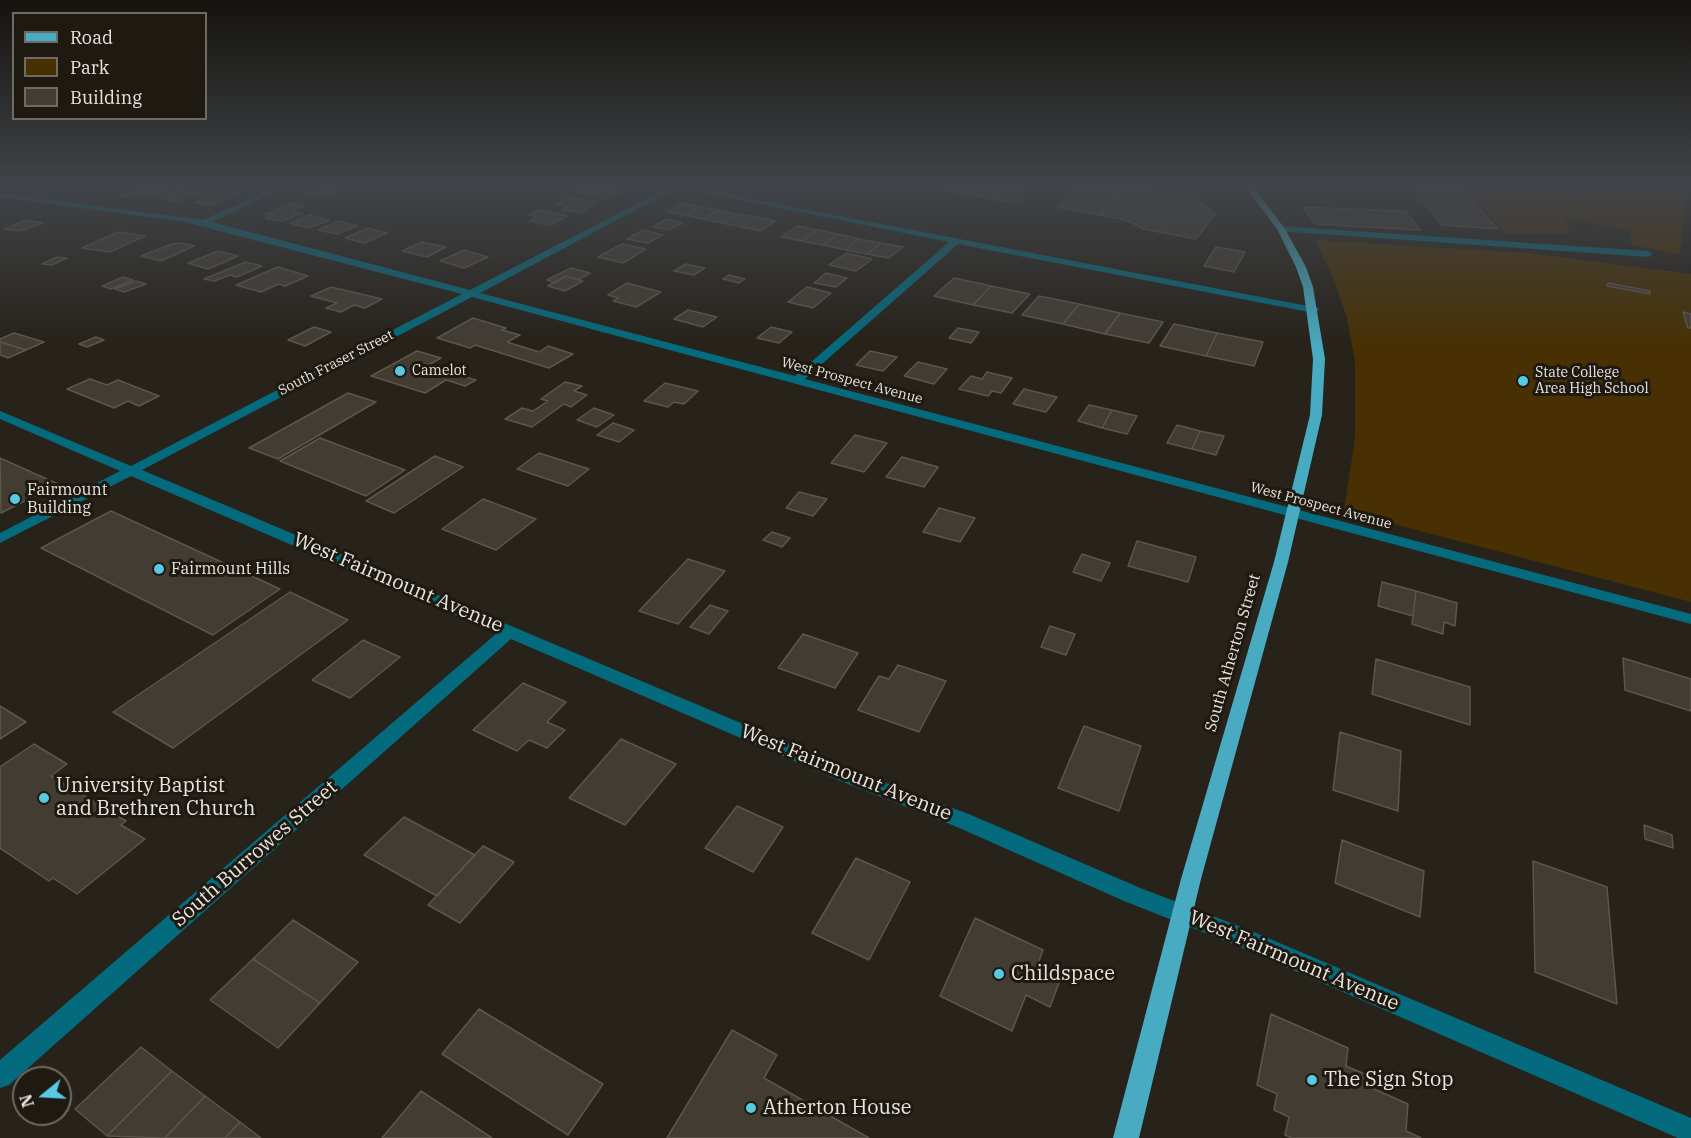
<!DOCTYPE html>
<html>
<head>
<meta charset="utf-8">
<style>
  body { margin:0 }
  #map { position:relative; width:1691px; height:1138px; overflow:hidden; background:#27221a; font-family:"IBM Plex Serif",serif }
  canvas { display:block }
  .legend { position:absolute; left:12px; top:12px; width:195px; height:108px; box-sizing:border-box; background:#1e1911; border:2px solid #6f6a63; margin:0; padding:8px 10px; list-style:none; font-size:18px; color:#e8e4df }
  .legend li { display:flex; align-items:center; gap:12px; height:30px }
  .legend b { width:30px; border:2px solid #6f6a63 }
  .north { position:absolute; left:12px; top:1066px; width:60px; height:60px; box-sizing:border-box; background:#1e1911; border:2px solid #6f6a63; border-radius:50%; rotate:252deg; font-size:16px; font-weight:700; line-height:24px; text-align:center; color:#e8e4df }
  .north::after { content:''; display:block; margin:auto; width:21px; height:27px; background:#58c9e3; clip-path:polygon(50% 0,100% 100%,50% 72%,0 100%) }
</style>
</head>
<body>
<div id="map">
<canvas width="1691" height="1138"></canvas>
<ul class="legend">
<li><b style="height:8px;background:#48abc1"></b>Road</li>
<li><b style="height:16px;background:#483003"></b>Park</li>
<li><b style="height:16px;background:#423c33"></b>Building</li>
</ul>
<div class="north">N</div>
</div>
<script>
const c = document.querySelector('canvas').getContext('2d');
c.lineJoin = 'round';
function paint(path, color) {
  c.fillStyle = color;
  c.fill(path, 'evenodd');
}
function toPath(rows) {
  const path = new Path2D();
  for (const r of rows) {
    path.moveTo(r[0], r[1]);
    for (let i = 2; i < r.length; i += 2) path.lineTo(r[i], r[i + 1]);
  }
  return path;
}
function trace(path, color, width, dash) {
  c.strokeStyle = color;
  c.lineWidth = width;
  c.lineCap = dash ? 'butt' : 'round';
  c.setLineDash(dash || []);
  c.stroke(path);
}
function label(font, color, halo, rows, align = 'center') {
  c.font = font + ' "IBM Plex Serif",serif';
  c.lineWidth = 6;
  c.setLineDash([]);
  c.textBaseline = 'middle';
  c.strokeStyle = halo;
  c.fillStyle = color;
  for (const [text, x, y, turn = 0] of rows) {
    c.save();
    c.translate(x, y);
    c.rotate((+turn || 0) * Math.PI / 180);
    c.textAlign = isNaN(turn) ? turn : align;
    if (halo) c.strokeText(text, 0, 0);
    c.fillText(text, 0, 0);
    c.restore();
  }
}
const green = toPath([
  [1464,188,1537,188,1576,195,1580,188,1684,188,1686,194,1680,255,1632,245,1630,231,1564,217,1569,234,1505,233],
  [1315,240,1529,253,1691,274,1691,602,1344,511,1355,438,1355,363,1347,318,1334,280]
]);
const building = toPath([
  [140,188,163,188,172,189,157,195,146,194,138,198,121,196,140,188],
  [323,188,326,188,339,190,323,197,307,194,323,188],
  [583,188,606,188,621,191,606,198,575,191,583,188],
  [934,188,979,188,970,195,934,188],
  [979,188,999,188,987,198,970,195,979,188],
  [999,188,1033,188,1031,190,1021,189,1012,197,1021,199,1016,203,987,198,999,188],
  [1077,188,1126,188,1100,215,1057,207,1077,188],
  [1126,188,1185,195,1183,197,1197,199,1215,214,1196,239,1144,229,1126,220,1100,215,1126,188],
  [1412,188,1460,188,1498,229,1442,225,1412,188],
  [179,190,197,192,178,201,160,199,179,190],
  [222,191,239,193,212,205,195,203,222,191],
  [571,197,598,202,580,213,562,210,568,207,556,204,571,197],
  [292,203,304,206,291,211,302,213,283,221,265,218,272,215,265,214,292,203],
  [683,203,700,207,685,215,667,212,683,203],
  [700,207,719,210,704,219,685,215,700,207],
  [1303,207,1405,211,1420,230,1315,224,1303,207],
  [540,210,568,216,550,225,529,221,537,217,529,215,540,210],
  [719,210,737,214,722,223,704,219,719,210],
  [737,214,756,217,741,227,722,223,737,214],
  [310,215,329,220,309,228,290,223,310,215],
  [756,217,775,221,761,231,741,227,756,217],
  [666,219,682,223,669,230,653,227,666,219],
  [26,220,42,223,20,231,4,229,26,220],
  [339,221,357,226,337,234,318,230,339,221],
  [797,226,817,230,802,241,781,237,797,226],
  [368,228,387,233,364,243,345,238,368,228],
  [643,230,663,235,648,243,627,239,643,230],
  [817,230,838,234,823,245,802,241,817,230],
  [118,232,145,236,110,252,82,248,118,232],
  [838,234,859,239,845,250,823,245,838,234],
  [859,239,881,243,867,254,845,250,859,239],
  [421,242,446,247,427,257,402,251,421,242],
  [182,243,194,246,161,261,141,256,172,244,182,243],
  [881,243,903,247,889,258,867,254,881,243],
  [622,244,646,249,623,263,598,257,622,244],
  [1216,247,1245,252,1234,272,1204,266,1216,247],
  [464,250,488,257,464,268,440,261,464,250],
  [218,251,238,256,208,269,188,263,218,251],
  [846,253,872,259,856,271,829,265,846,253],
  [57,257,67,258,52,265,42,264,57,257],
  [246,262,262,266,237,277,230,275,214,281,204,279,246,262],
  [686,264,705,268,694,275,674,271,686,264],
  [278,267,308,276,285,286,279,284,261,292,236,285,278,267],
  [571,268,590,273,578,280,566,276,555,283,547,280,571,268],
  [826,273,847,278,836,287,814,283,826,273],
  [729,275,745,279,739,283,723,279,729,275],
  [566,276,583,281,565,291,548,286,566,276],
  [123,277,133,280,111,289,102,286,123,277],
  [954,278,991,286,973,305,934,296,954,278],
  [136,281,146,284,124,292,115,289,136,281],
  [627,283,661,292,636,307,613,301,619,298,608,295,627,283],
  [1608,283,1650,291,1650,294,1607,286,1608,283],
  [991,286,1030,294,1012,313,973,305,991,286],
  [331,287,382,299,365,308,354,305,341,312,326,308,337,303,311,296,331,287],
  [807,287,831,293,813,308,788,302,807,287],
  [1039,296,1079,304,1063,324,1022,315,1039,296],
  [1079,304,1120,313,1105,334,1063,324,1079,304],
  [688,310,717,317,703,327,674,319,688,310],
  [1683,312,1691,314,1691,328,1688,328,1683,312],
  [1120,313,1163,322,1149,343,1105,334,1120,313],
  [473,318,506,328,502,330,520,335,507,342,539,352,548,346,573,354,549,368,475,345,470,348,437,338,473,318],
  [1174,324,1217,333,1206,356,1160,346,1174,324],
  [314,327,331,332,305,346,288,340,314,327],
  [771,327,792,332,779,343,757,338,771,327],
  [958,328,979,332,971,343,949,338,958,328],
  [14,333,44,342,26,350,0,342,0,339,14,333],
  [1217,333,1263,342,1254,366,1206,356,1217,333],
  [96,337,104,340,87,347,79,344,96,337],
  [0,342,26,350,8,358,0,355,0,342],
  [417,351,441,358,416,372,428,376,441,369,476,380,465,386,446,380,425,393,371,376,417,351],
  [870,351,897,357,883,371,856,365,870,351],
  [918,362,947,369,934,384,904,376,918,362],
  [987,372,1012,378,1001,393,992,391,988,396,959,389,971,376,982,379,987,372],
  [90,379,107,385,118,380,159,396,139,406,128,401,114,408,67,389,90,379],
  [565,382,582,386,574,391,587,395,571,407,564,404,532,427,505,419,522,408,533,411,548,401,541,399,565,382],
  [665,383,698,391,684,404,674,402,668,407,644,401,665,383],
  [1024,389,1057,397,1046,412,1013,404,1024,389],
  [348,393,376,402,278,459,249,448,348,393],
  [1089,405,1112,410,1102,428,1078,421,1089,405],
  [594,408,614,415,597,427,577,420,594,408],
  [1112,410,1137,416,1127,434,1102,428,1112,410],
  [613,423,634,430,619,442,597,435,613,423],
  [1177,425,1200,431,1192,449,1167,443,1177,425],
  [1200,431,1224,436,1216,455,1192,449,1200,431],
  [855,435,887,443,864,472,831,463,855,435],
  [320,438,405,470,366,496,280,461,320,438],
  [539,453,589,469,568,486,517,469,539,453],
  [435,456,463,467,394,513,366,501,435,456],
  [902,457,938,467,924,487,886,477,902,457],
  [0,458,58,484,1,513,0,458],
  [799,492,827,499,813,516,786,508,799,492],
  [483,499,536,519,496,550,442,529,483,499],
  [939,508,975,518,960,542,923,532,939,508],
  [111,511,280,589,213,635,41,548,111,511],
  [772,532,790,538,782,547,763,540,772,532],
  [1137,541,1196,557,1188,582,1128,566,1137,541],
  [1082,554,1110,563,1101,581,1073,572,1082,554],
  [688,559,725,571,678,624,639,611,688,559],
  [1382,582,1416,591,1413,616,1378,606,1382,582],
  [1416,591,1457,603,1455,626,1444,622,1443,634,1412,624,1416,591],
  [290,592,348,620,173,748,113,712,290,592],
  [710,605,728,611,709,634,690,627,710,605],
  [1050,626,1075,634,1066,655,1041,647,1050,626],
  [803,634,858,653,835,688,778,668,803,634],
  [363,640,400,657,350,698,312,680,363,640],
  [1623,658,1691,679,1691,711,1625,690,1623,658],
  [1376,659,1470,687,1470,725,1372,694,1376,659],
  [898,665,946,681,919,732,858,710,879,676,889,679,898,665],
  [523,683,566,702,547,722,565,730,547,748,529,740,517,751,473,730,523,683],
  [0,706,26,722,0,739,0,706],
  [1084,726,1141,746,1119,811,1058,788,1084,726],
  [1340,732,1401,751,1398,811,1333,790,1340,732],
  [621,739,676,764,625,825,569,798,621,739],
  [34,744,67,764,51,776,126,821,121,825,145,839,77,894,53,878,49,881,0,848,0,767,34,744],
  [737,806,783,827,753,872,705,848,737,806],
  [404,817,475,855,437,896,364,855,404,817],
  [1644,825,1672,835,1673,848,1645,839,1644,825],
  [1342,840,1424,871,1420,917,1335,883,1342,840],
  [483,846,514,862,460,923,428,905,483,846],
  [856,858,910,882,869,960,812,933,856,858],
  [1533,861,1607,887,1617,1004,1535,972,1533,861],
  [975,918,1043,950,1036,969,1060,980,1050,1007,1026,995,1012,1031,940,996,975,918],
  [293,920,358,962,320,1003,253,959,293,920],
  [253,959,320,1003,278,1048,210,1000,253,959],
  [479,1009,603,1084,568,1135,442,1054,479,1009],
  [1271,1014,1348,1048,1346,1066,1367,1075,1365,1085,1408,1104,1406,1131,1421,1138,1292,1138,1285,1135,1289,1117,1274,1110,1277,1094,1257,1085,1271,1014],
  [732,1030,777,1055,764,1078,869,1138,667,1138,732,1030],
  [141,1047,172,1071,107,1136,75,1109,141,1047],
  [172,1071,205,1096,165,1138,107,1136,172,1071],
  [421,1091,492,1138,382,1138,421,1091],
  [205,1096,240,1122,225,1138,165,1138,205,1096],
  [240,1122,261,1138,225,1138,240,1122]
]);
const street = toPath([
  [274,188,284,188,212,222,470,290,667,188,677,188,480,293,795,376,949,242,680,188,695,188,1318,308,1319,310,1314,313,958,244,805,379,1691,614,1691,624,472,297,142,470,852,770,971,815,1138,887,1249,930,1691,1118,1691,1138,1678,1138,1233,944,1124,901,957,827,838,780,511,639,9,1085,0,1088,0,1060,497,633,131,476,0,543,0,533,120,471,0,419,0,411,131,466,462,294,185,222,0,197,0,193,203,220,274,188],
  [1281,226,1648,251,1653,254,1648,257,1278,231,1278,227,1281,226]
]);
const primary = toPath([
  [1246,188,1254,188,1285,229,1306,267,1313,287,1325,359,1322,415,1288,562,1201,879,1139,1138,1113,1138,1181,879,1274,562,1310,415,1313,359,1303,287,1296,267,1277,229,1246,188]
]);
const markers = [
  [400,371,6,"#58c9e3"],
  [1523,381,6,"#58c9e3"],
  [15,499,6,"#58c9e3"],
  [159,569,6,"#58c9e3"],
  [44,798,6,"#58c9e3"],
  [999,974,6,"#58c9e3"],
  [1312,1080,6,"#58c9e3"],
  [751,1108,6,"#58c9e3"]
];
const farStreetnames = [
  ["South Fraser Street",336,363,-27],
  ["West Prospect Avenue",852,381,15],
  ["West Prospect Avenue",1321,506,15]
];
const farPoinames = [
  ["Camelot",412,371],
  ["State College",1535,373],
  ["Area High School",1535,389]
];
const poiNames = [
  ["Fairmount",27,490],
  ["Building",27,508],
  ["Fairmount Hills",171,569]
];
const streetNames = [
  ["South Atherton Street",1233,653,-74]
];
const nearStreetnames = [
  ["West Fairmount Avenue",398,583,23],
  ["West Fairmount Avenue",846,773,22],
  ["South Burrowes Street",255,854,-41],
  ["West Fairmount Avenue",1294,961,23]
];
const nearPoinames = [
  ["University Baptist",56,786],
  ["and Brethren Church",56,809],
  ["Childspace",1011,974],
  ["The Sign Stop",1324,1080],
  ["Atherton House",763,1108]
];
paint(green, '#483003');
paint(building, '#423c33');
trace(building, '#5c564d', 1.5);
paint(street, '#046b7e');
paint(primary, '#48abc1');
const sky = c.createLinearGradient(0, 0, 0, 347);
sky.addColorStop(0, '#15130e');
sky.addColorStop(0.54, '#414449');
sky.addColorStop(1, '#41444900');
c.fillStyle = sky;
c.fillRect(0, 0, 1691, 347);
for (const [x, y, r, color] of markers) {
  const dot = new Path2D();
  dot.arc(x, y, r, 0, 2 * Math.PI);
  c.fillStyle = color;
  c.fill(dot);
  trace(dot, '#1e1911', 2);
}
label('14px', '#e8e4df', '#1e1911', farStreetnames);
label('14px', '#e8e4df', '#1e1911', farPoinames, 'left');
label('16px', '#e8e4df', '#1e1911', poiNames, 'left');
label('16px', '#e8e4df', '#1e1911', streetNames);
label('20px', '#e8e4df', '#1e1911', nearStreetnames);
label('20px', '#e8e4df', '#1e1911', nearPoinames, 'left');
</script>
</body>
</html>
